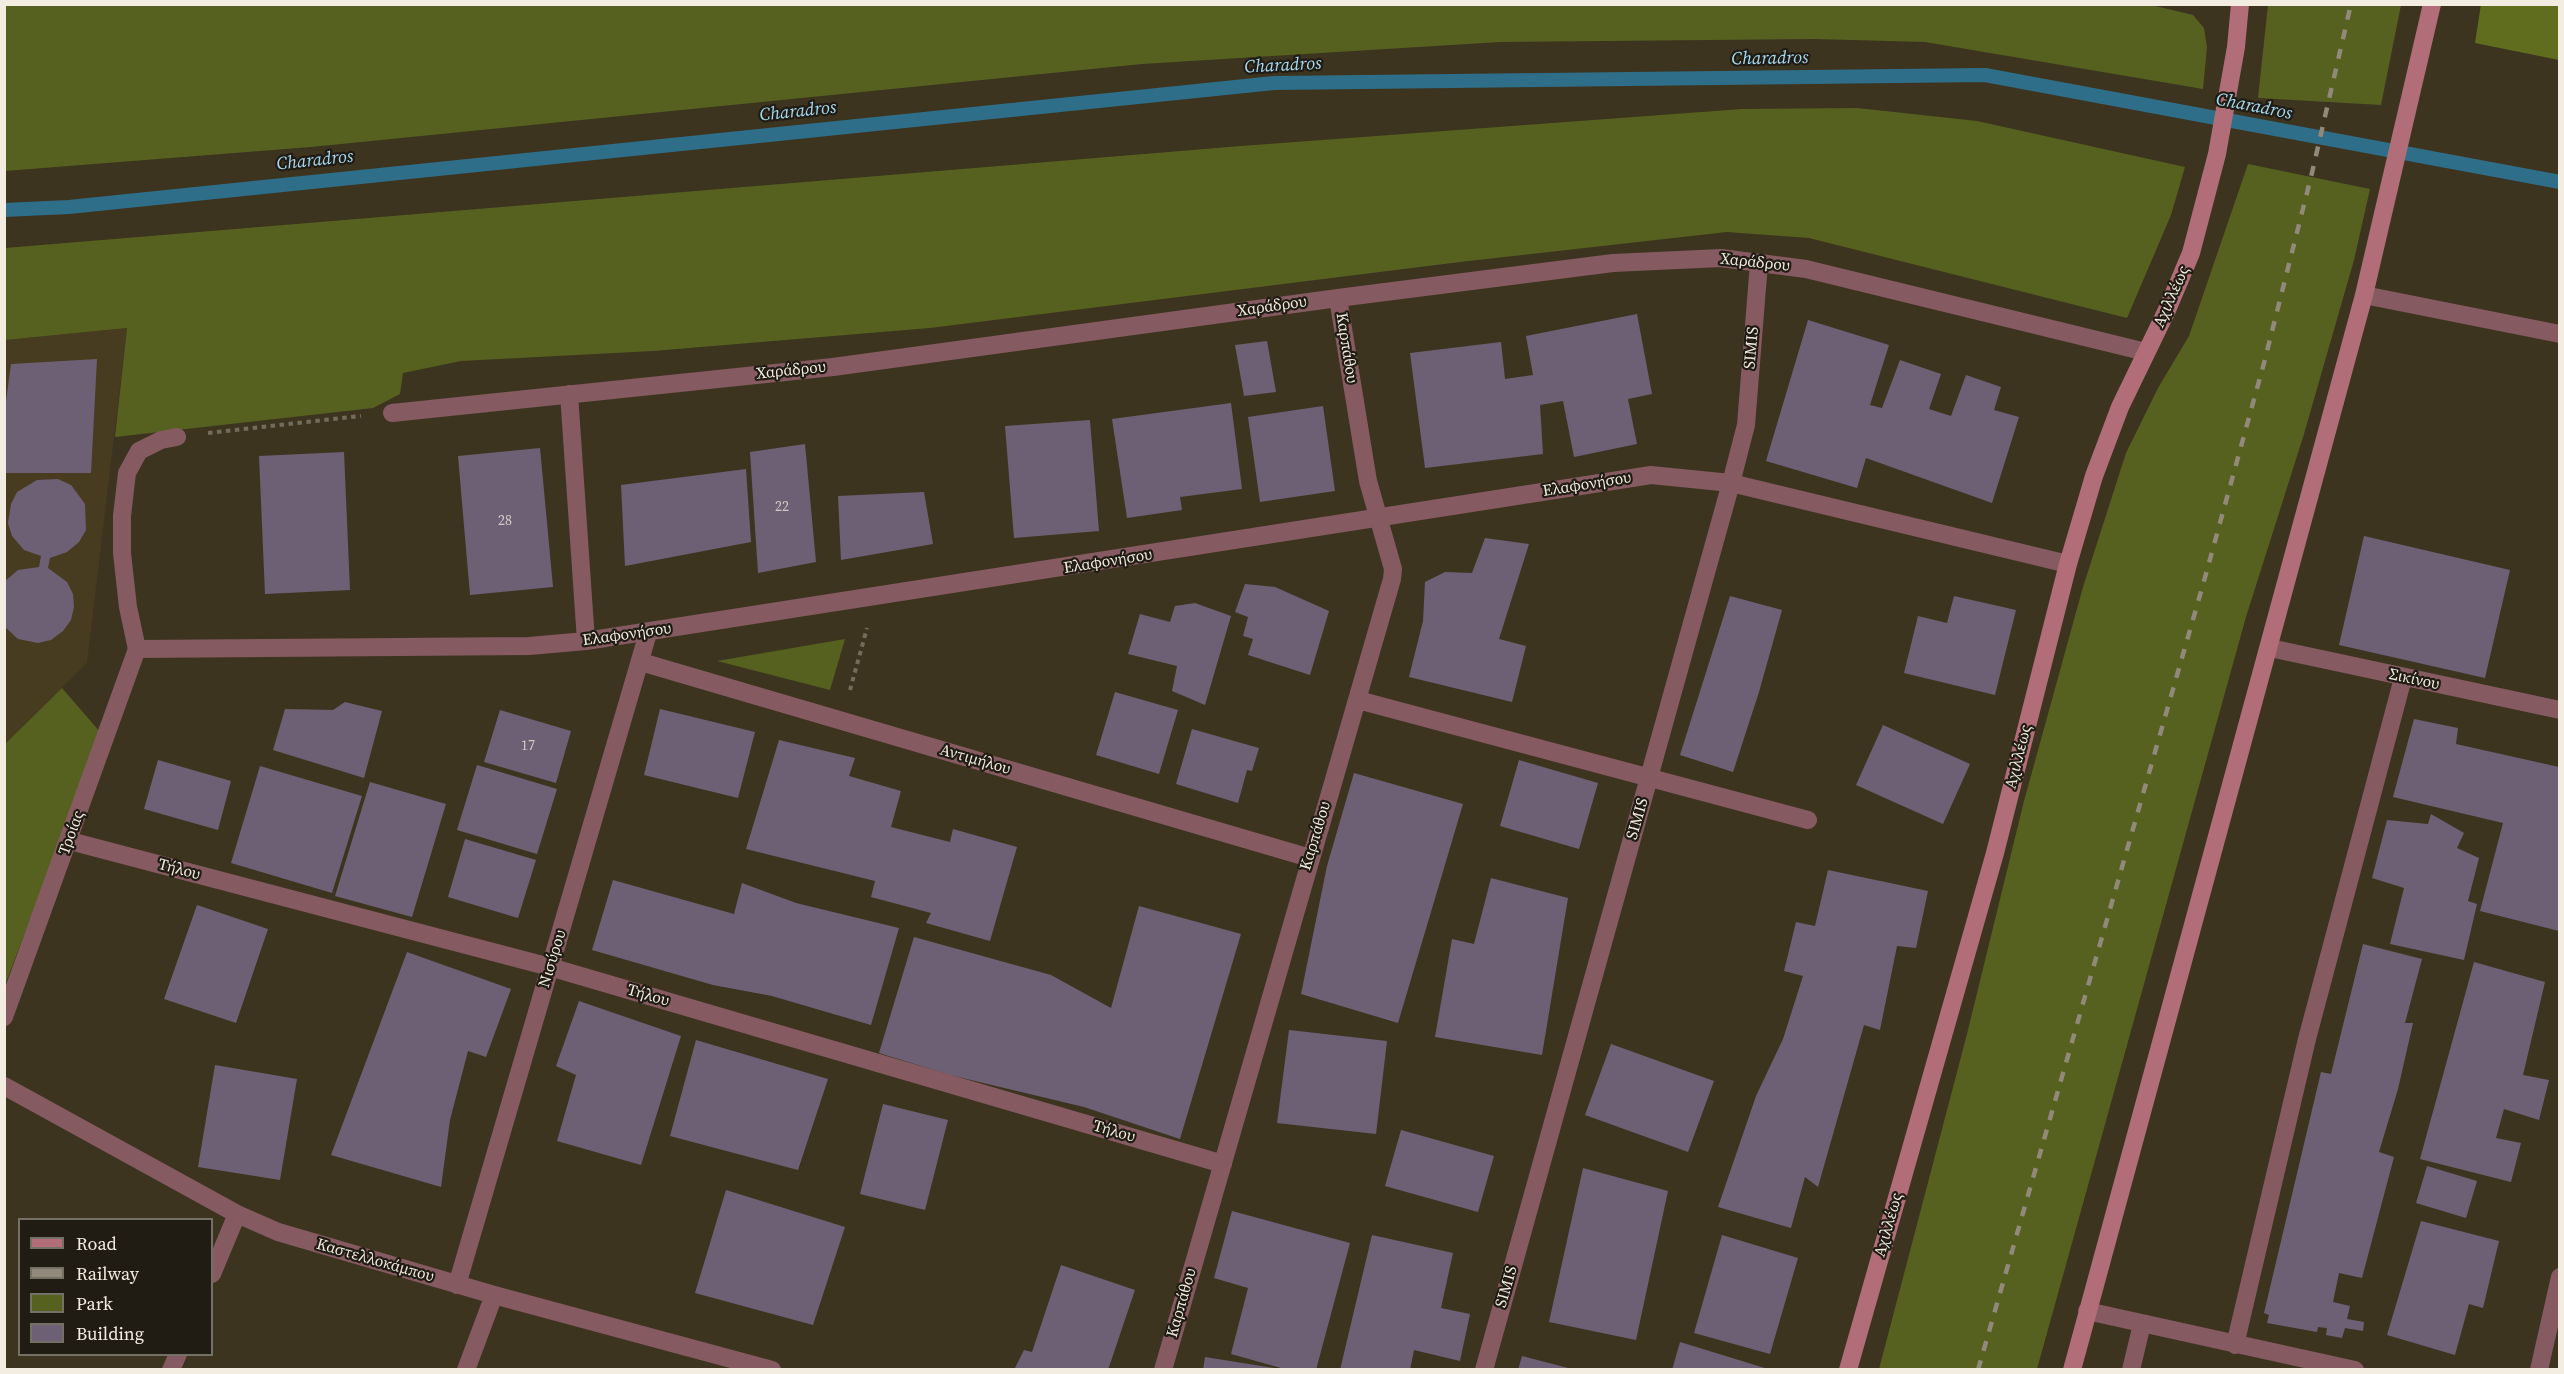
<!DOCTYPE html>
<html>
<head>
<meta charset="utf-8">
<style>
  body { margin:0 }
  #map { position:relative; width:2564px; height:1374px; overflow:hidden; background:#3d3420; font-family:"Source Serif 4",serif }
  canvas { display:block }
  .frame { position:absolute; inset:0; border:6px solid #f3ede1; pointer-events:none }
  .legend { position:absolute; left:18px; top:1218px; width:195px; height:138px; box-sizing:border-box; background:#201c14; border:2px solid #747066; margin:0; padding:8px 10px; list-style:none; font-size:18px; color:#f3ede1 }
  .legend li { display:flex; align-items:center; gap:12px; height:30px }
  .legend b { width:30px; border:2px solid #747066 }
</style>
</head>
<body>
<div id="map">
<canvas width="2564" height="1374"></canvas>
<div class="frame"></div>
<ul class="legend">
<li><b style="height:8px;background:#b16e79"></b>Road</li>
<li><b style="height:8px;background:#918979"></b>Railway</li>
<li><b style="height:16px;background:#56601f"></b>Park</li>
<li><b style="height:16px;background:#6e6074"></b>Building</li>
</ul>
</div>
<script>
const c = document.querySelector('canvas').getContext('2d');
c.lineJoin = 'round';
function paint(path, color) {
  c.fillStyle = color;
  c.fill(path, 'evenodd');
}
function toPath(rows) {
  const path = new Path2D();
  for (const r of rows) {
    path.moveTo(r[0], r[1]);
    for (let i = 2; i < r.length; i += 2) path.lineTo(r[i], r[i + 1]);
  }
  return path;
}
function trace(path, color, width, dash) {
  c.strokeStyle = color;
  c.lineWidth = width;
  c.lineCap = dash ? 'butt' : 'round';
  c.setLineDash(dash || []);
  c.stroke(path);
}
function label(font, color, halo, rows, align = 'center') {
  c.font = font + ' "Source Serif 4",serif';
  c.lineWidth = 4.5;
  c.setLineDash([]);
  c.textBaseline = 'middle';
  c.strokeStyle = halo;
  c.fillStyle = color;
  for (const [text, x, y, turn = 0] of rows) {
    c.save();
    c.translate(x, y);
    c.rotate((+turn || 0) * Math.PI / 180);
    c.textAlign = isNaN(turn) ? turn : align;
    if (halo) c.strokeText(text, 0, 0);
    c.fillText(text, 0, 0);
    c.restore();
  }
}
const built = toPath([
  [127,328,87,663,5,744,5,340]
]);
const green = toPath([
  [2147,4,2193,15,2204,28,2207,47,2203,89,1925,42,1815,39,1500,42,1142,64,311,147,5,171,5,5],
  [2268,5,2401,5,2381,105,2258,98],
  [1857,108,1977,121,2185,167,2171,215,2127,318,1809,238,1727,232,1460,262,930,328,653,351,461,361,403,373,400,394,373,408,115,437,127,328,5,340,5,248,1241,146,1742,109],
  [2248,164,2370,189,2354,260,2304,434,2246,617,2037,1369,1879,1369,1967,1034,2024,801,2083,587,2126,453,2158,388,2189,336],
  [845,639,830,690,717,661],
  [62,688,101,733,5,985,5,744]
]);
const forest = toPath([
  [2481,4,2559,5,2559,60,2475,43]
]);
const stream = toPath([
  [4,210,69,207,1274,83,1985,75,2560,182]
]);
const building = toPath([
  [1637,314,1652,394,1628,399,1637,444,1574,457,1563,401,1540,405,1543,454,1425,468,1410,353,1501,342,1505,379,1533,375,1526,336],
  [1808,320,1889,345,1870,405,1882,408,1900,360,1941,374,1929,409,1951,416,1966,375,2001,387,1994,410,2019,417,1992,503,1866,458,1857,488,1766,461],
  [1267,341,1276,392,1244,396,1235,345],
  [97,359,91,473,4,473,4,416,11,364],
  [1231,403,1242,489,1180,497,1182,510,1127,518,1112,419],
  [1323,406,1335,491,1260,502,1248,417],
  [1090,420,1099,531,1014,538,1005,426],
  [805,444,816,562,758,573,750,452],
  [540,448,553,587,470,595,458,456],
  [344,452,350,590,265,594,259,456],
  [746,469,751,542,625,566,621,485],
  [58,479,71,485,85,504,86,530,79,542,67,552,50,558,48,568,67,582,73,594,74,607,71,620,63,631,51,640,38,643,18,639,4,626,4,582,18,570,39,567,41,556,24,550,12,536,8,523,11,504,17,492,37,480],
  [924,492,933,544,841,560,838,496],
  [2364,536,2510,570,2485,678,2339,645],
  [1485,538,1529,544,1499,639,1526,646,1512,702,1409,677,1423,621,1425,582,1445,572,1472,573],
  [1245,584,1275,587,1329,611,1310,675,1248,655,1253,639,1243,636,1248,617,1235,612],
  [1730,596,1782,610,1759,692,1733,772,1680,755],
  [1954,596,2016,610,1995,695,1904,673,1918,616,1947,623],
  [1195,603,1231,616,1205,705,1172,691,1177,666,1128,654,1140,614,1170,622,1175,606],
  [1115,692,1178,710,1159,774,1096,755],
  [345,702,382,711,364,778,273,750,285,709,333,710],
  [660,709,755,732,738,798,644,775],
  [500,710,571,731,556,783,484,762],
  [2414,719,2458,728,2456,744,2559,767,2559,931,2480,911,2503,823,2393,797],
  [1883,725,1970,764,1943,824,1856,785],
  [1192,729,1259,748,1252,771,1247,770,1238,803,1176,784],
  [779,740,855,758,849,776,901,791,891,827,950,842,953,829,1017,847,990,941,926,923,931,913,871,897,875,881,746,849],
  [158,760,231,781,218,830,144,809],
  [1519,760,1598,783,1579,849,1500,826],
  [477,765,557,789,537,854,457,830],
  [260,766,362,796,332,893,231,863],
  [1354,773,1463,804,1398,1023,1301,994,1327,866],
  [370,782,446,804,412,917,335,896],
  [2431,814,2464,833,2457,848,2479,858,2468,901,2477,904,2464,960,2390,944,2404,888,2372,878,2387,820,2428,824],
  [465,839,536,860,518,918,448,897],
  [1828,870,1928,891,1916,948,1897,946,1880,1030,1864,1025,1818,1187,1805,1177,1791,1228,1718,1207,1756,1096,1783,1039,1803,976,1784,971,1796,922,1815,926],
  [1491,878,1568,898,1542,1055,1435,1037,1452,939,1474,944],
  [613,880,734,914,742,883,796,903,899,928,871,1025,772,996,713,985,592,950],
  [197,905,268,929,236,1023,164,999],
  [1139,906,1241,934,1180,1139,1084,1107,950,1075,879,1053,914,937,1051,975,1111,1008],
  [2363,944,2422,959,2405,1023,2413,1023,2398,1089,2379,1152,2394,1157,2362,1278,2339,1273,2333,1302,2350,1306,2347,1319,2364,1322,2363,1331,2345,1328,2342,1338,2326,1335,2327,1328,2318,1327,2317,1332,2267,1323,2269,1315,2264,1313,2321,1072,2331,1074],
  [407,952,511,989,486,1057,468,1051,450,1120,441,1187,331,1155],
  [2474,962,2545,982,2523,1075,2549,1080,2539,1120,2504,1109,2496,1138,2521,1143,2511,1182,2420,1159],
  [579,1001,681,1036,641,1165,557,1141,576,1075,556,1066],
  [1289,1030,1387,1041,1376,1134,1277,1123],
  [696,1040,828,1079,798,1170,670,1136],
  [1611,1044,1714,1081,1688,1152,1585,1115],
  [215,1065,297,1079,280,1180,198,1167],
  [883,1104,948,1120,925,1210,860,1194],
  [1401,1130,1494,1156,1478,1212,1385,1186],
  [2427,1166,2477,1181,2466,1218,2416,1203],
  [1583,1168,1668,1191,1636,1340,1549,1322],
  [726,1190,845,1227,813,1325,695,1293],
  [1232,1211,1350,1243,1316,1370,1288,1370,1231,1354,1248,1288,1214,1278],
  [2421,1221,2499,1241,2483,1308,2469,1304,2455,1355,2387,1335],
  [1372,1235,1453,1253,1441,1308,1470,1314,1460,1361,1414,1350,1410,1370,1340,1370],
  [1722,1235,1798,1258,1770,1354,1694,1333],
  [1061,1265,1135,1290,1108,1370,1014,1370,1024,1350,1032,1352],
  [1680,1342,1768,1369,1768,1370,1672,1370],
  [1522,1356,1572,1369,1571,1370,1518,1370],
  [1205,1357,1274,1368,1274,1370,1203,1370]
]);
const path = toPath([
  [208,433,361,416],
  [850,690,867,628]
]);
const lane = toPath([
  [137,649,128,607,122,553,122,516,127,473,139,451,161,440,177,437],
  [2131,1370,2142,1324]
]);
const street = toPath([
  [2364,295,2560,334],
  [569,394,586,641],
  [392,413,833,367,1338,298,1613,263,1678,260,1721,258,1806,269,2146,352],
  [2270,648,2560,710],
  [641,662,1310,858],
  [1358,700,1808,820],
  [70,841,550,967,1223,1164],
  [4,1017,137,649,529,646,586,641,1651,475,1731,483,2068,564],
  [4,1086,237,1214,278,1232,494,1295,772,1370],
  [212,1274,237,1214],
  [457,1285,648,633],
  [2087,1311,2355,1370],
  [2235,1345,2307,1039,2403,678],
  [171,1370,178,1354],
  [466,1370,494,1295],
  [1163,1370,1392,579,1393,569,1368,481,1338,298],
  [1484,1370,1731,483,1746,425,1759,263],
  [2539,1370,2560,1277]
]);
const secondary = toPath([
  [1848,1370,1995,853,2068,564,2094,476,2120,407,2167,310,2191,253,2217,154,2236,47,2240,4],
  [2072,1370,2364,295,2432,4]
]);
const rail = toPath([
  [1978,1370,2204,581,2264,363,2311,177,2351,4]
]);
const numberNames = [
  ["22",782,507],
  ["28",505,521],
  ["17",528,746]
];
const streetNames = [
  ["Χαράδρου",1755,263,6],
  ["Αχιλλέως",2172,297,-66],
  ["Χαράδρου",1272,307,-8],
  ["Καρπάθου",1346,348,81],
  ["SIMIS",1752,348,-85],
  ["Χαράδρου",791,371,-6],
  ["Ελαφονήσου",1587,485,-9],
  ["Ελαφονήσου",1108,562,-9],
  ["Ελαφονήσου",627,635,-8],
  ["Σικίνου",2414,680,12],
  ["Αχιλλέως",2019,757,-76],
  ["Αντιμήλου",975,760,16],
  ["SIMIS",1638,819,-74],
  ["Τροίας",72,833,-70],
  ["Καρπάθου",1316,836,-73],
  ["Τήλου",179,870,15],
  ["Νισύρου",553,959,-73],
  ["Τήλου",648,996,16],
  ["Τήλου",1114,1132,16],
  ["Αχιλλέως",1889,1225,-74],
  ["Καστελλοκάμπου",375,1261,16],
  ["SIMIS",1507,1287,-74],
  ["Καρπάθου",1182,1303,-74]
];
const waterNames = [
  ["Charadros",1770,59,-1],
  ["Charadros",1283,66,-3],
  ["Charadros",2254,107,11],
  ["Charadros",798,112,-6],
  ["Charadros",315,161,-6]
];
paint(built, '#473b20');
paint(green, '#56601f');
paint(forest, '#606c1e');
trace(stream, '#2e6e88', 14);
paint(building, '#6e6074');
trace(path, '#746c5b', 4, [4.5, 4.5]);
trace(lane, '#855a61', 18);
trace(street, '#855a61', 18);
trace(secondary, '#b16e79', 18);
trace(rail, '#918979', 4.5, [10, 10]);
label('14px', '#d2cac6', null, numberNames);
label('16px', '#f3ede1', '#201c14', streetNames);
label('italic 18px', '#a6daf1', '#201c14', waterNames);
</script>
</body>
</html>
